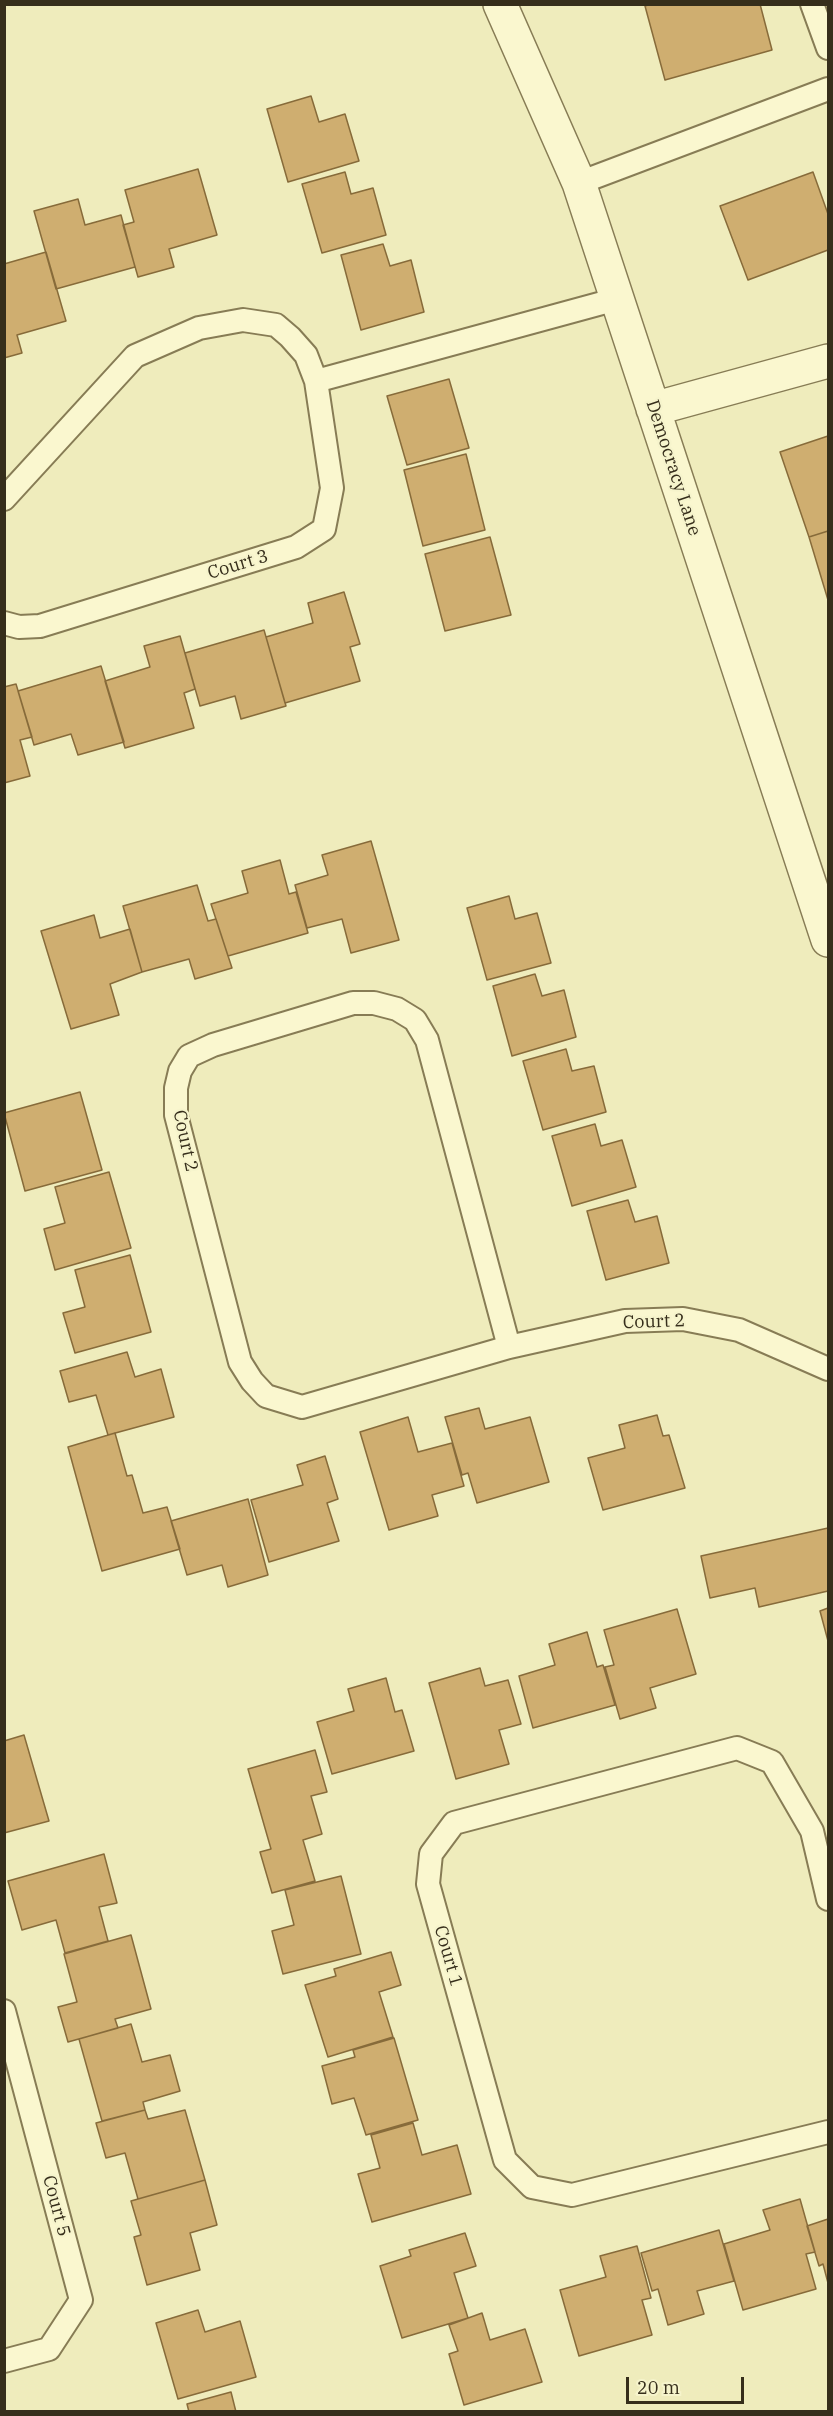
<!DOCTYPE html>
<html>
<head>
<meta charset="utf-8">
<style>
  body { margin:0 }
  #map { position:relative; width:833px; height:2416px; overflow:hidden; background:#efecbc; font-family:"IBM Plex Serif",serif }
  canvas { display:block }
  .frame { position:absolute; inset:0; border:6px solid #362e1b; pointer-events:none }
  .scale { position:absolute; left:626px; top:2377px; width:118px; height:27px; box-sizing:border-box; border:3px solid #362e1b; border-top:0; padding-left:8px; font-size:18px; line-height:21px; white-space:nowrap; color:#362e1b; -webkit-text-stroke:4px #f6f4cc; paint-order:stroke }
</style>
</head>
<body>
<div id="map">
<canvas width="833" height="2416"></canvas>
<div class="frame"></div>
<div class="scale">20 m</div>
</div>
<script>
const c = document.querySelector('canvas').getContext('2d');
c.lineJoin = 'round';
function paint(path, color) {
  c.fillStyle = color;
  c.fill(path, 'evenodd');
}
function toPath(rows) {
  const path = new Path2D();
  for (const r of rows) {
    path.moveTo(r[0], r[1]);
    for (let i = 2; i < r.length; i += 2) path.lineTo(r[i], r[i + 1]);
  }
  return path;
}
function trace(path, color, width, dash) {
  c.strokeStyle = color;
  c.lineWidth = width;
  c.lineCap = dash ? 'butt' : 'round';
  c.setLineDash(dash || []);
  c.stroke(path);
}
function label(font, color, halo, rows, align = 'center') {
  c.font = font + ' "IBM Plex Serif",serif';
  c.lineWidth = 4.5;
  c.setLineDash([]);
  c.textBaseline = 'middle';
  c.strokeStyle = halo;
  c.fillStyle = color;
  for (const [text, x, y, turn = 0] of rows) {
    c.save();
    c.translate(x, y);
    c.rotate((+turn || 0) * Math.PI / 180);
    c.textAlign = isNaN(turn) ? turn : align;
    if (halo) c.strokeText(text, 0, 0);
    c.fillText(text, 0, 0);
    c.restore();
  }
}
const building = toPath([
  [651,4,760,4,772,50,665,80,645,6,651,4],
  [311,96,319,122,345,114,359,161,288,182,267,109,311,96],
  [198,169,217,235,169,249,174,267,138,277,123,225,134,222,125,190,198,169],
  [345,172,351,194,373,188,386,235,322,253,302,184,345,172],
  [813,172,828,214,828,250,748,280,720,206,813,172],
  [78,199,85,225,121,215,135,267,56,289,34,211,78,199],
  [383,244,390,266,411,260,424,312,361,330,341,255,383,244],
  [46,252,66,321,17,335,22,353,4,358,4,264,46,252],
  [449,379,469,448,407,465,387,396,449,379],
  [828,436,828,531,809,537,780,452,828,436],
  [466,454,485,530,423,546,404,470,466,454],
  [828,531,828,600,809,537,828,531],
  [490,537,511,615,445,631,425,554,490,537],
  [344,592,360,644,350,647,360,681,285,703,266,637,313,623,308,603,344,592],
  [264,630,286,706,241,719,235,696,200,706,185,653,264,630],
  [180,636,195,689,184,693,194,728,125,748,105,681,150,667,144,646,180,636],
  [101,666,124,742,78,755,71,734,34,745,18,691,101,666],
  [16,684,32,737,20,740,30,776,4,783,4,687,16,684],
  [371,841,399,940,351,953,342,919,307,928,295,885,328,875,322,855,371,841],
  [280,860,289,894,296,892,308,933,228,956,211,904,248,893,242,871,280,860],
  [197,885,208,921,216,919,232,968,195,979,189,959,142,972,123,906,197,885],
  [509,896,515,919,537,913,551,963,487,980,467,908,509,896],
  [94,915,100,938,130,929,142,972,110,984,119,1015,71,1029,41,931,94,915],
  [535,974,542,996,564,990,576,1037,512,1056,493,986,535,974],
  [566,1049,572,1071,594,1066,606,1112,543,1130,523,1061,566,1049],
  [80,1092,102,1170,25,1191,4,1113,80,1092],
  [595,1124,601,1146,622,1140,636,1187,572,1206,552,1136,595,1124],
  [109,1172,131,1248,55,1270,44,1229,65,1223,55,1187,109,1172],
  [628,1200,635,1222,657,1216,669,1263,606,1280,587,1211,628,1200],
  [130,1255,151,1332,75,1353,63,1313,85,1307,75,1270,130,1255],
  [127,1352,135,1377,161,1369,174,1417,108,1435,96,1395,69,1402,60,1371,127,1352],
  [479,1408,485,1429,530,1417,549,1482,477,1503,468,1473,462,1475,445,1417,479,1408],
  [657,1415,663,1436,669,1435,685,1488,603,1510,588,1458,625,1448,619,1425,657,1415],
  [408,1417,418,1452,452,1443,464,1486,432,1495,438,1516,389,1530,360,1432,408,1417],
  [115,1433,127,1476,132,1475,143,1513,167,1507,180,1549,102,1571,68,1447,115,1433],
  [325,1456,338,1499,327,1503,339,1541,269,1562,251,1500,303,1485,297,1465,325,1456],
  [248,1499,268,1575,228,1587,222,1565,187,1575,171,1521,248,1499],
  [828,1528,828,1591,759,1607,755,1588,710,1598,701,1556,828,1528],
  [828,1608,828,1641,820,1611,828,1608],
  [677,1609,696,1674,650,1688,656,1708,620,1719,605,1667,614,1665,604,1630,677,1609],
  [587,1632,597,1667,603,1665,615,1705,533,1728,519,1676,555,1665,549,1644,587,1632],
  [480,1668,485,1686,508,1680,521,1724,499,1730,509,1764,456,1779,429,1683,480,1668],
  [386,1678,395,1712,402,1710,414,1751,332,1774,317,1722,354,1711,348,1689,386,1678],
  [24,1735,49,1821,4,1833,4,1741,24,1735],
  [315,1750,327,1792,311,1796,322,1834,303,1840,315,1881,272,1893,260,1852,271,1849,248,1769,315,1750],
  [104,1854,117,1903,99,1907,108,1941,65,1953,56,1920,22,1930,8,1881,104,1854],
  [341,1876,361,1954,283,1974,272,1931,294,1925,285,1890,341,1876],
  [131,1935,151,2009,115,2019,118,2028,68,2042,58,2007,77,2002,64,1954,131,1935],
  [391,1952,401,1985,379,1992,393,2037,328,2057,305,1985,336,1976,334,1969,391,1952],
  [131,2024,142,2062,170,2055,180,2091,143,2102,145,2110,102,2121,79,2039,131,2024],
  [394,2038,418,2120,366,2135,354,2098,332,2104,322,2066,355,2057,353,2050,394,2038],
  [145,2110,148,2119,185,2110,205,2180,138,2199,125,2153,106,2158,96,2123,145,2110],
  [413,2123,422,2155,457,2145,471,2194,372,2222,358,2174,380,2168,371,2135,413,2123],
  [205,2180,217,2225,190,2233,200,2270,147,2285,134,2237,141,2235,131,2201,205,2180],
  [800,2199,815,2252,806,2254,816,2289,743,2310,724,2244,770,2230,763,2210,800,2199],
  [828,2219,828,2283,823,2264,819,2266,807,2226,828,2219],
  [719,2230,734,2281,697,2291,704,2314,668,2325,658,2289,652,2291,641,2253,719,2230],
  [465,2233,476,2266,454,2273,468,2318,402,2338,380,2266,411,2256,409,2250,465,2233],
  [637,2246,651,2298,642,2300,652,2335,579,2356,560,2290,606,2277,600,2256,637,2246],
  [198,2310,205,2332,240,2321,256,2377,178,2399,156,2323,198,2310],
  [482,2313,490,2340,525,2329,542,2382,464,2405,449,2354,458,2351,449,2325,482,2313],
  [231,2392,236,2412,189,2412,187,2404,231,2392]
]);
const service = toPath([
  [812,4,828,48],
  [579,183,828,89],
  [316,381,617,299],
  [4,499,135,356,199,328,243,320,276,325,290,337,306,355,316,381,332,488,324,529,296,547,40,626,19,627,4,623],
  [509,1347,427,1040,415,1020,397,1009,374,1003,353,1003,213,1045,189,1056,180,1071,176,1088,176,1115,240,1362,252,1381,266,1396,302,1407,509,1347,625,1321,683,1319,739,1330,828,1369],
  [828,1899,812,1831,772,1762,737,1748,454,1823,431,1854,428,1884,505,2160,532,2187,572,2195,828,2132],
  [4,2011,81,2300,49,2349,4,2361]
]);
const minor = toPath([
  [500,4,579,183,828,940],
  [653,409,828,361]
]);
const streetNames = [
  ["Democracy Lane",673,468,72],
  ["Court 3",238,565,-17],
  ["Court 2",185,1141,78],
  ["Court 2",654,1322,-2],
  ["Court 1",448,1956,74],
  ["Court 5",56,2206,75]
];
paint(building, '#cfae70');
trace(building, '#876b3a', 1.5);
trace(service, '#877c55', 26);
trace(minor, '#877c55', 36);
trace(service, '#faf7cf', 22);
trace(minor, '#faf7cf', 33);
label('18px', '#362e1b', '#f6f4cc', streetNames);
</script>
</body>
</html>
